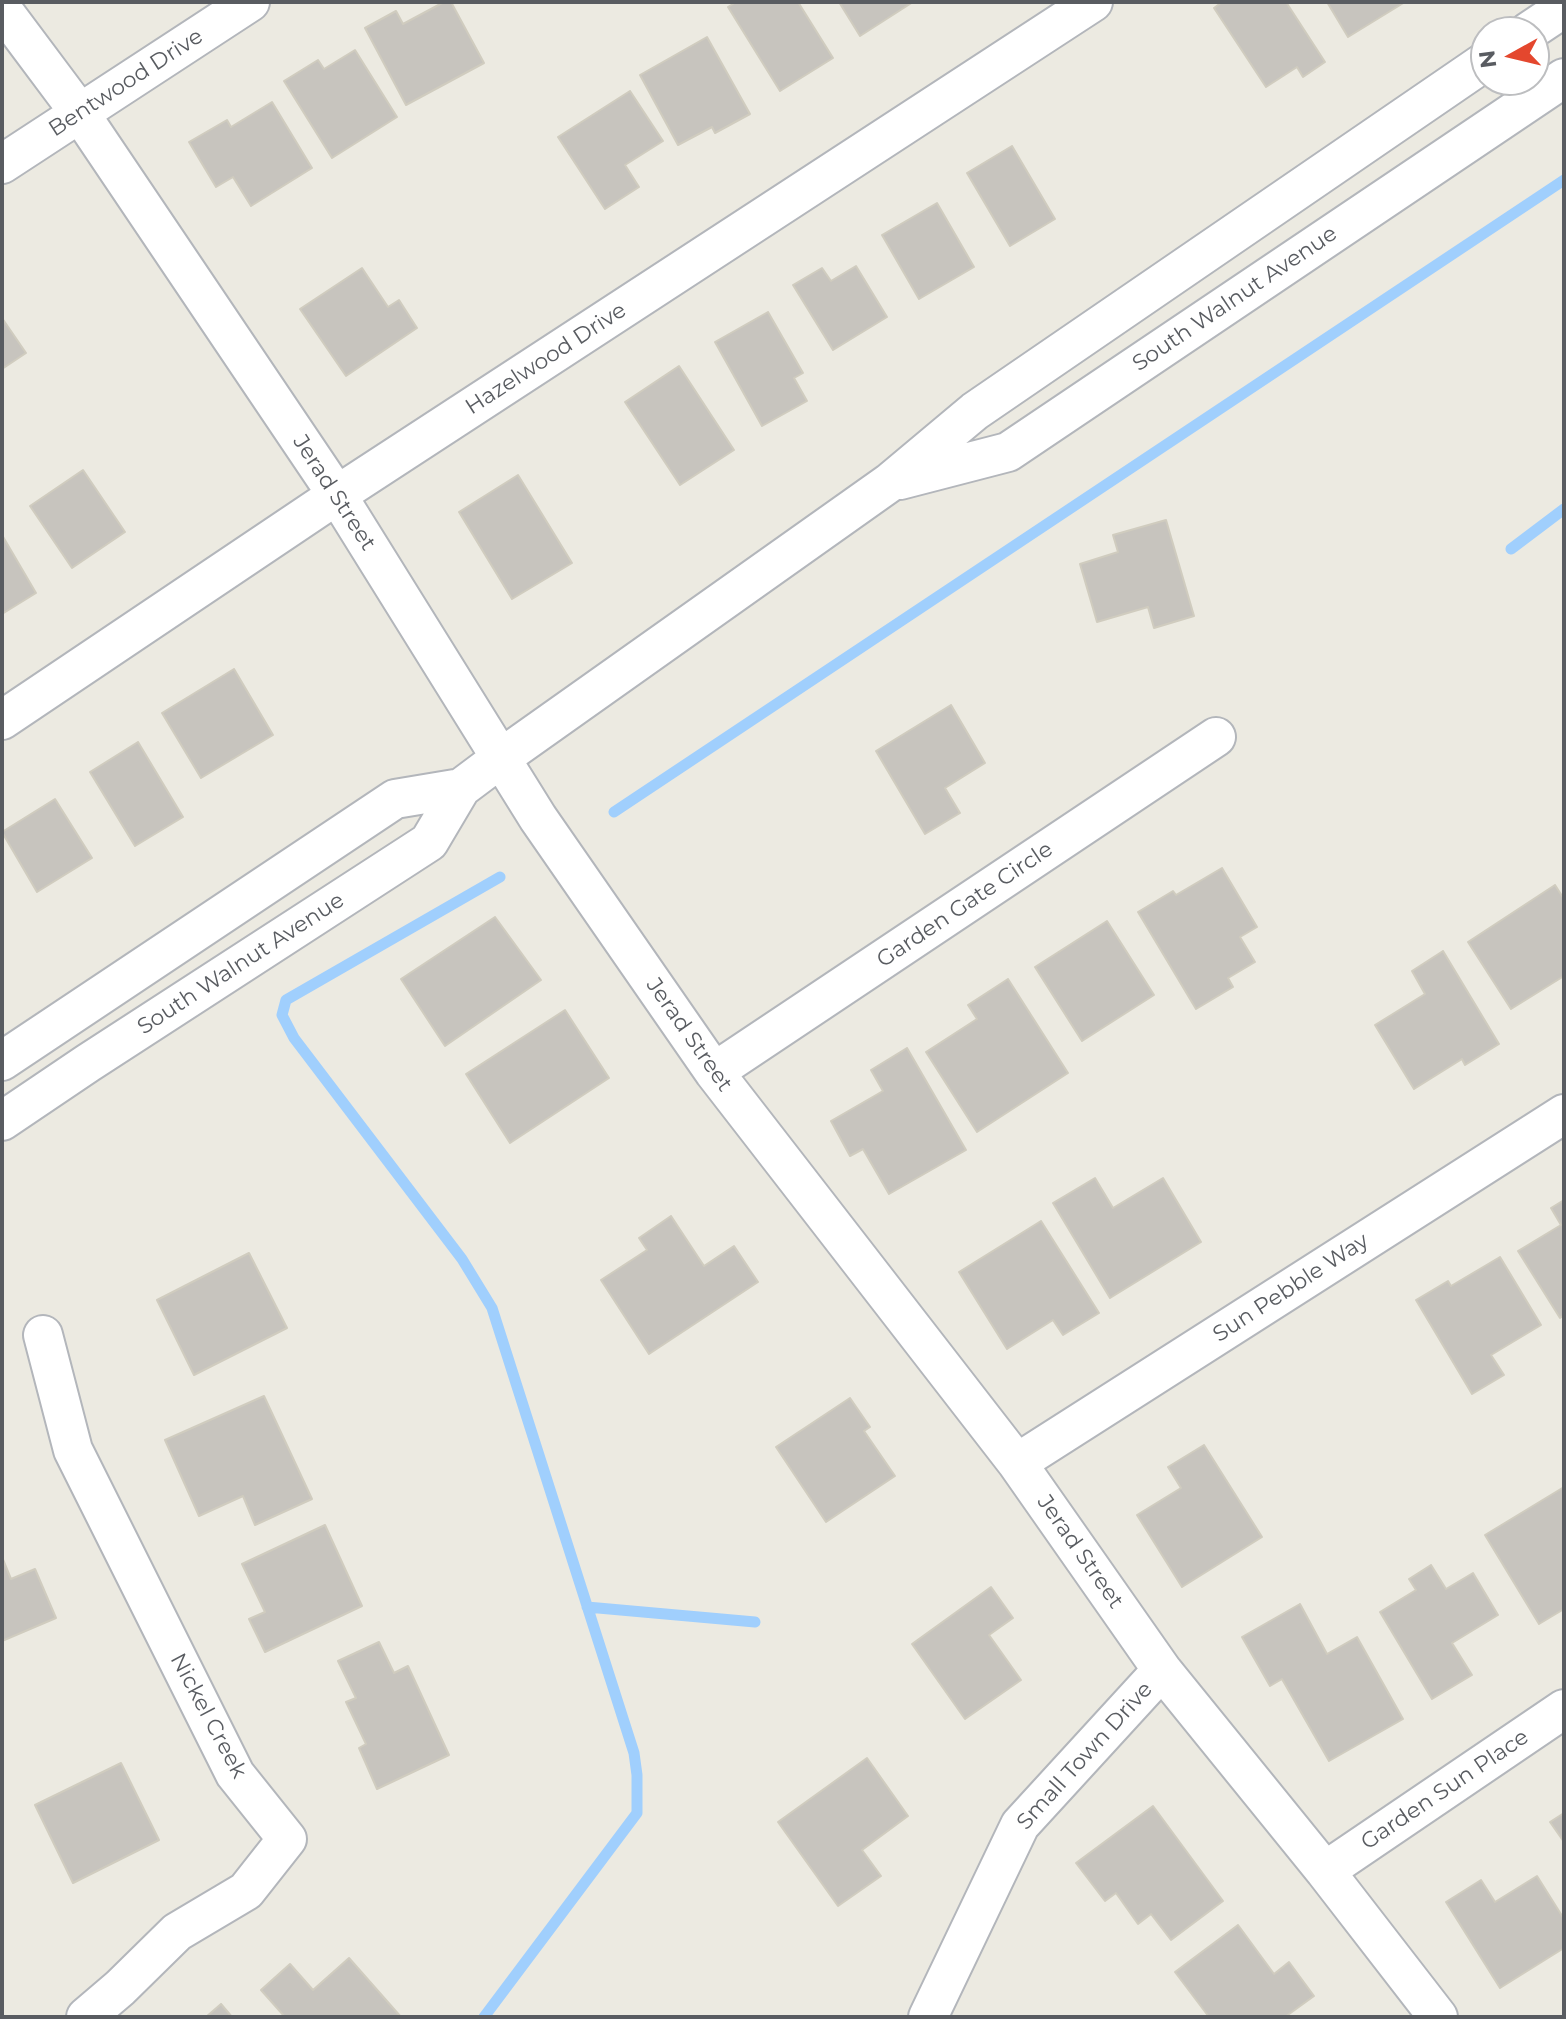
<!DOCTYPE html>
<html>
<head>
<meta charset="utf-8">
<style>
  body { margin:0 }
  #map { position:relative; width:1566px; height:2019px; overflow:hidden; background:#eceae1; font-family:Montserrat,sans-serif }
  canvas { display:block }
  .frame { position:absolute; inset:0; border:4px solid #595c61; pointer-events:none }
  .north { position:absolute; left:1470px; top:16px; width:80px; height:80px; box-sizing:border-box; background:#fff; border:2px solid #bdbec0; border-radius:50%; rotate:262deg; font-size:22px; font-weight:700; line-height:32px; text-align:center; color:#595c61 }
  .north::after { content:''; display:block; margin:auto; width:28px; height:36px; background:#e4472e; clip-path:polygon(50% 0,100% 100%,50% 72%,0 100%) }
</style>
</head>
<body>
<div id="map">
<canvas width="1566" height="2019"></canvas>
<div class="frame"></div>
<div class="north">N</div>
</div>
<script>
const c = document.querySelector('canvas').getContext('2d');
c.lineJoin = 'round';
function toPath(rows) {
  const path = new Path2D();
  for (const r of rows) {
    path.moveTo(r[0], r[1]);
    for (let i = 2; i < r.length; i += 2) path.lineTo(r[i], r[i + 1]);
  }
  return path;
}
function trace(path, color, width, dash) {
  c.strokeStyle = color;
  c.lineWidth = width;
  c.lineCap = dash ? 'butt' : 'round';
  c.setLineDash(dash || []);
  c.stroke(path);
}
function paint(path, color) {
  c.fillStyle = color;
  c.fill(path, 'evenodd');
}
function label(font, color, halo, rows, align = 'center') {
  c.font = font + ' Montserrat,sans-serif';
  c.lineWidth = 6;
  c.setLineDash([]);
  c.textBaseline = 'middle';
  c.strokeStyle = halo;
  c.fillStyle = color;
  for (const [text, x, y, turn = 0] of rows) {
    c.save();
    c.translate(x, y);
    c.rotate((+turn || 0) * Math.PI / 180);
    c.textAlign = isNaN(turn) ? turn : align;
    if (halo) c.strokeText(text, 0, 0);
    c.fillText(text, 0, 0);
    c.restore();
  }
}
const stream = toPath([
  [1511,549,1564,509],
  [614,812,1564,180],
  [587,1607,755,1622],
  [484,2017,637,1813,637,1775,634,1753,492,1308,462,1259,294,1038,282,1015,286,1000,500,877]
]);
const building = toPath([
  [444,2,451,2,484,63,406,105,365,28,396,11,403,24,444,2],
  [736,2,798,2,833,58,780,91,728,7,736,2],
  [839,2,913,2,860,36,839,2],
  [1222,2,1286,2,1325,62,1303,77,1297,67,1266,87,1214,8,1222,2],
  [1327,2,1405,2,1348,37,1327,2],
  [707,37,750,114,715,133,712,127,678,145,640,75,707,37],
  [355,50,397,117,332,158,284,81,318,60,324,69,355,50],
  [630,91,663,141,625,165,639,187,605,209,558,137,630,91],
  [272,102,312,168,251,206,233,177,216,187,189,142,227,120,231,127,272,102],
  [1012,146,1055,219,1010,246,967,173,1012,146],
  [937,203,974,267,919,299,882,235,937,203],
  [856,266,887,317,833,350,793,285,822,268,831,281,856,266],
  [362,268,388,307,399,300,417,328,346,376,300,309,362,268],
  [768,312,803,373,794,378,807,401,762,426,715,342,768,312],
  [2,318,26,353,2,369,2,318],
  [679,366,734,450,680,485,625,402,679,366],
  [83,470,125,532,72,568,30,506,83,470],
  [518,475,572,563,512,599,459,512,518,475],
  [1166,520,1194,616,1154,628,1148,607,1097,622,1080,564,1118,552,1113,535,1166,520],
  [2,535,36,593,2,614,2,535],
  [234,669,273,735,201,778,162,713,234,669],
  [951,705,985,763,945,788,960,813,925,834,876,751,951,705],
  [138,742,183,817,135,846,90,772,138,742],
  [55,799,92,858,37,892,2,832,55,799],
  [1222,868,1257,927,1240,937,1255,962,1228,978,1233,987,1196,1009,1138,912,1173,891,1176,895,1222,868],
  [1555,885,1564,899,1564,976,1511,1009,1468,942,1555,885],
  [495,917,541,980,445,1046,401,979,495,917],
  [1107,921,1154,995,1082,1041,1035,967,1107,921],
  [1443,951,1499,1044,1465,1065,1462,1059,1414,1089,1375,1025,1425,994,1412,971,1443,951],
  [1008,979,1068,1073,977,1132,926,1052,977,1019,968,1005,1008,979],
  [565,1010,609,1078,510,1143,466,1074,565,1010],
  [907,1048,966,1150,889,1194,863,1149,850,1156,831,1121,883,1091,871,1070,907,1048],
  [1095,1178,1113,1208,1163,1178,1201,1242,1110,1298,1053,1203,1095,1178],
  [1564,1200,1564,1315,1560,1318,1518,1251,1561,1225,1551,1208,1564,1200],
  [671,1216,704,1266,734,1246,758,1282,649,1354,601,1280,647,1250,639,1238,671,1216],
  [1041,1221,1099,1313,1063,1335,1053,1320,1007,1349,959,1272,1041,1221],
  [249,1253,287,1328,194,1375,157,1300,249,1253],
  [1500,1257,1541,1325,1491,1355,1504,1375,1472,1394,1416,1300,1448,1281,1451,1286,1500,1257],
  [264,1396,312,1499,255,1525,243,1496,199,1516,165,1440,264,1396],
  [850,1398,870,1427,864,1431,895,1476,826,1522,776,1447,850,1398],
  [1204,1445,1262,1537,1182,1587,1137,1515,1181,1488,1168,1467,1204,1445],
  [1564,1487,1564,1609,1539,1624,1485,1535,1564,1487],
  [325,1525,362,1606,265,1652,249,1619,265,1612,242,1564,325,1525],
  [2,1557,11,1579,35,1569,56,1618,2,1641,2,1557],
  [1431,1565,1446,1589,1473,1573,1498,1615,1452,1643,1472,1675,1432,1699,1380,1612,1416,1590,1409,1579,1431,1565],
  [991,1587,1013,1618,989,1635,1021,1680,965,1719,912,1644,991,1587],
  [1300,1604,1327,1654,1357,1637,1403,1719,1329,1761,1282,1679,1270,1686,1242,1637,1300,1604],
  [379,1642,394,1673,408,1666,449,1755,377,1789,359,1748,366,1744,346,1702,356,1698,338,1661,379,1642],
  [867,1758,908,1816,862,1850,881,1876,838,1906,778,1822,867,1758],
  [121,1763,159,1840,73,1883,35,1805,121,1763],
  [1153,1806,1223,1901,1171,1940,1151,1914,1138,1924,1116,1893,1105,1901,1076,1863,1153,1806],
  [1564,1813,1564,1842,1550,1822,1564,1813],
  [1537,1876,1564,1919,1564,1948,1500,1988,1446,1902,1481,1880,1495,1902,1537,1876],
  [1238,1925,1274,1974,1289,1962,1314,1996,1285,2017,1209,2017,1175,1972,1238,1925],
  [349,1958,401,2017,285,2017,261,1990,290,1964,313,1990,349,1958],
  [221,2004,232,2017,206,2017,221,2004]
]);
const minor = toPath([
  [2,9,79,112,337,495,538,818,714,1072,1017,1463,1162,1670,1325,1871,1438,2017],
  [1528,32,1564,8],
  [2,164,250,2],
  [900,480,1008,452,1564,78],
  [2,720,337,495,1093,2],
  [2,1061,395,799,461,788],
  [714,1072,1216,737],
  [2,1121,88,1063,429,842,461,788,501,758,889,483,975,411,1486,61],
  [43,1335,73,1450,235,1774,287,1839,246,1891,177,1932,120,1988,86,2017],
  [1017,1463,1564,1114],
  [1325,1871,1564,1709],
  [928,2017,1020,1825,1162,1670]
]);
const streetNames = [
  ["Bentwood Drive",126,83,-33],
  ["South Walnut Avenue",1235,299,-34],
  ["Hazelwood Drive",546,359,-33],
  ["Jerad Street",334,493,57],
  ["Garden Gate Circle",965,905,-34],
  ["South Walnut Avenue",241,964,-33],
  ["Jerad Street",689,1035,55],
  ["Sun Pebble Way",1291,1288,-33],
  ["Jerad Street",1080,1552,55],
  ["Nickel Creek",208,1716,62],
  ["Small Town Drive",1085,1756,-48],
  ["Garden Sun Place",1445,1790,-34]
];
trace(stream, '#a0cffd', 11);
paint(building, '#c7c4be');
trace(building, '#d0ccbf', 2);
trace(minor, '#b3b6bb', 42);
trace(minor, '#fff', 38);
label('22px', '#595c61', '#fff', streetNames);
</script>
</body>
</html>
